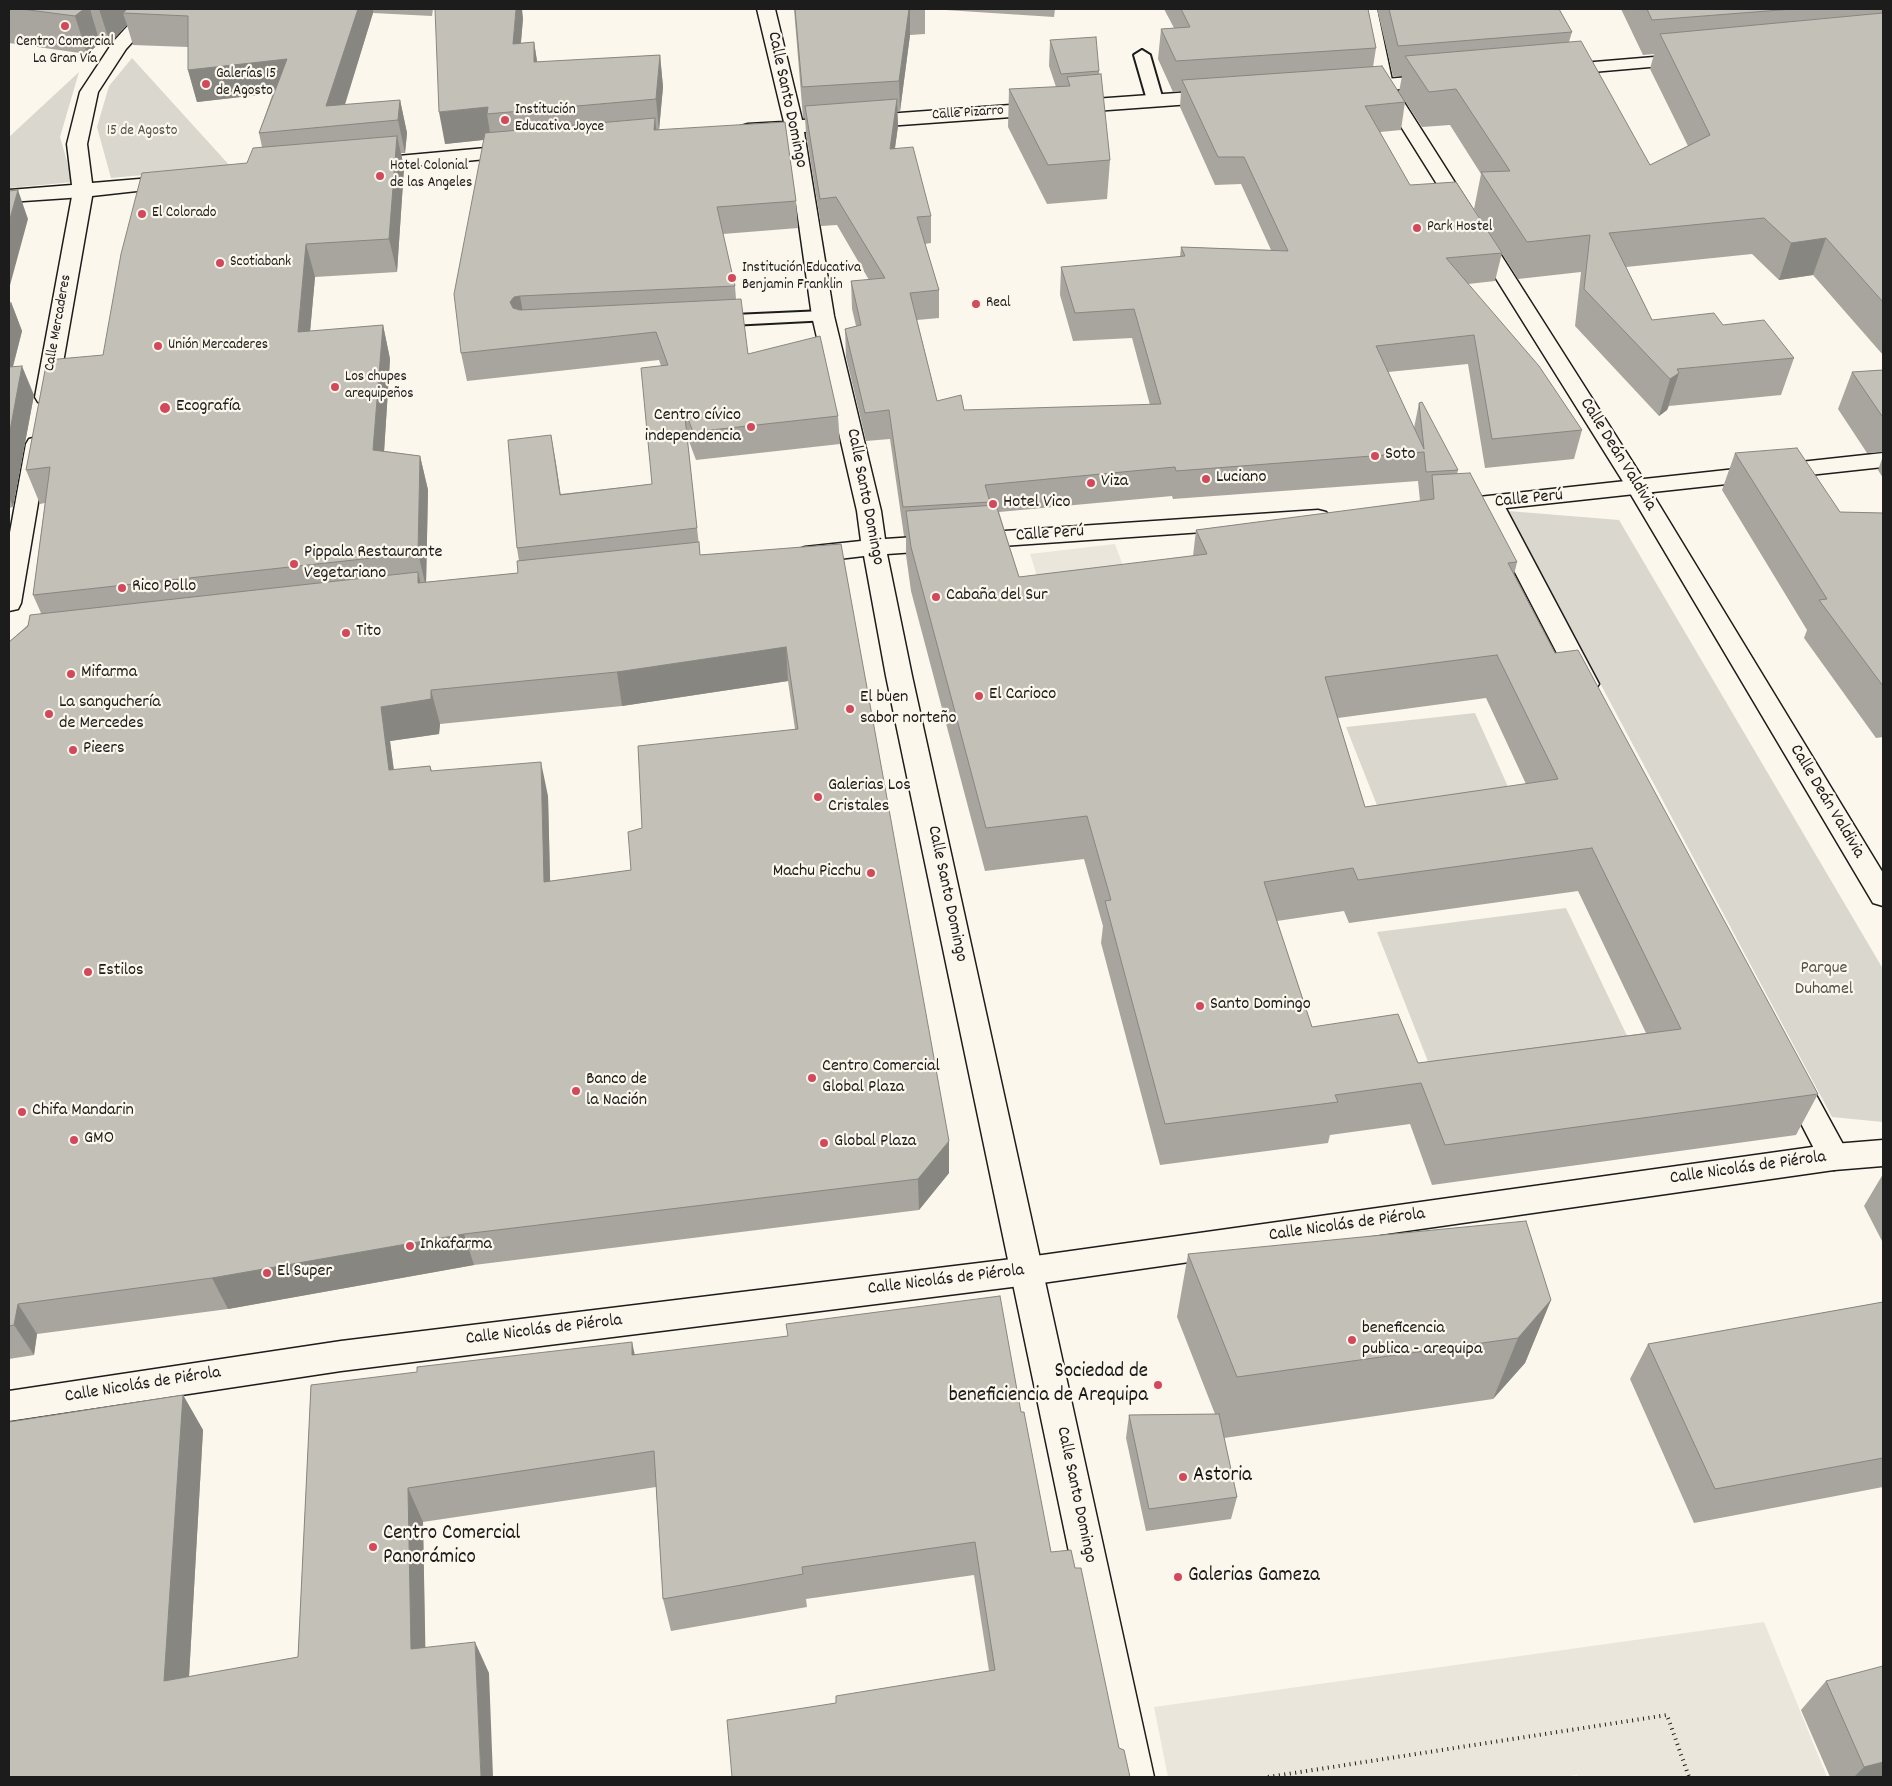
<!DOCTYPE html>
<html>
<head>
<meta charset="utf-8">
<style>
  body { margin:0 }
  #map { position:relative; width:1892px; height:1786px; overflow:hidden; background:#fbf7ec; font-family:Dekko,sans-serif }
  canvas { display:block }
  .frame { position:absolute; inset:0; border:10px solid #1c1c1c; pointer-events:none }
</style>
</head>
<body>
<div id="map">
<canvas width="1892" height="1786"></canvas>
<div class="frame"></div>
</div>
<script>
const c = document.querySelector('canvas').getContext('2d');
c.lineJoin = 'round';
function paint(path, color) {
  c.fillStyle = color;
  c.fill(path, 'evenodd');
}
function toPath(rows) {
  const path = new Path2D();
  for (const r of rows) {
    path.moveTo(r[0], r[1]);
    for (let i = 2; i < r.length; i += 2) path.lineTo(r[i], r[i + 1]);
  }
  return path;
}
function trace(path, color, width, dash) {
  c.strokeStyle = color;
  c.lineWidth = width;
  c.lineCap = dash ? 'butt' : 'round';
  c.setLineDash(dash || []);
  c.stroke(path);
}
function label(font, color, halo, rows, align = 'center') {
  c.font = font + ' Dekko,sans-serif';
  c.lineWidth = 4.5;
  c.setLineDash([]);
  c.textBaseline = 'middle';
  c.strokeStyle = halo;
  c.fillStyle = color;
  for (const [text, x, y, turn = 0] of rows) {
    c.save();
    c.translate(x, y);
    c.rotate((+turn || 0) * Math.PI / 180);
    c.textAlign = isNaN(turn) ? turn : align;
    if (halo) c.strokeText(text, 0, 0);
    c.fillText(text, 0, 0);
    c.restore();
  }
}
const built = toPath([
  [1115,544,1132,590,1045,601,1030,554],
  [1764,1622,1827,1777,1578,1777,1577,1775,1564,1777,1168,1777,1154,1707]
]);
const green = toPath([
  [132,58,231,167,111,178,97,127,109,86],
  [79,72,60,137,73,182,9,188,9,137],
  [1508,511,1619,520,1883,969,1883,1122,1832,1117],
  [1475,713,1518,809,1384,823,1346,727],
  [1566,908,1641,1065,1440,1092,1377,932]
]);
const path = toPath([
  [1268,1777,1667,1715,1689,1777]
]);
const service = toPath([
  [1142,50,1150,55,1163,100,1161,103,1149,103,1147,100,1134,55,1142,50],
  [823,311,829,312,832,316,829,320,711,326,705,325,702,321,705,317,711,316,823,311]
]);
const pedestrian = toPath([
  [83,185,90,187,93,191,57,397,54,402,46,404,38,402,35,397,73,191,76,187,83,185],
  [37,437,45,439,48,444,21,603,18,609,9,611,9,538,26,444,29,439,37,437],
  [1492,498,1500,500,1504,505,1599,684,1595,690,1586,693,1577,690,1573,684,1480,505,1484,500,1492,498],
  [1793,1067,1803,1071,1845,1148,1849,1157,1845,1166,1834,1170,1823,1166,1778,1079,1783,1071,1793,1067]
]);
const minor = toPath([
  [150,9,171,9,146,27,126,49,98,92,87,144,92,183,175,176,182,178,185,182,182,186,83,197,9,202,9,190,72,185,67,144,80,92,113,42,134,19,150,9],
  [757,9,775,9,802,120,1219,90,1226,92,1228,96,1226,100,1219,102,804,132,834,316,881,511,885,539,1318,510,1326,512,1330,517,1326,522,1318,524,887,554,912,676,1154,1777,1116,1777,886,676,864,556,805,563,797,560,793,555,797,550,805,547,861,541,857,511,812,316,786,133,748,136,741,134,739,130,741,126,748,124,784,122,757,9],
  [1690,54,1696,55,1699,59,1696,63,1558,75,1552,74,1549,70,1552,66,1558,65,1690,54],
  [1438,75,1444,77,1447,81,1444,85,1357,93,1350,91,1348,87,1350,83,1357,81,1438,75],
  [519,145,526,147,529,151,526,155,365,171,358,169,355,165,358,161,365,159,519,145],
  [1883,453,1883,467,1451,514,1443,512,1439,507,1443,502,1451,500,1883,453]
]);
const tertiary = toPath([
  [1359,9,1377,9,1393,85,1649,488,1883,873,1883,906,1873,903,1627,488,1375,85,1359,9],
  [1883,1140,1883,1166,1834,1170,1028,1285,341,1371,9,1421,9,1391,341,1341,1028,1257,1834,1144,1883,1140]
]);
const wall = toPath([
  [9,9,433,9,432,16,373,13,345,105,400,100,407,133,405,153,401,153,404,168,397,272,315,277,310,331,383,325,390,359,384,451,420,456,428,490,426,582,518,573,519,561,517,548,551,435,560,494,652,484,661,366,659,360,467,381,461,353,484,140,445,144,523,18,521,43,534,42,537,62,660,55,663,87,659,130,796,201,798,228,723,234,735,286,736,299,748,354,838,416,840,444,696,460,687,436,700,555,841,544,949,1173,919,1210,474,1265,228,1309,37,1334,34,1355,9,1359,9,642,41,613,33,595,45,503,40,504,26,470,103,355,247,163,262,147,259,133,273,93,197,102,188,70,188,47,133,45,127,25,110,43,100,43,87,54,9,43],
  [788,681,795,729,642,828,631,870,550,881,548,796,432,771,430,766,394,770,390,741,439,734,440,724,622,706],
  [794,9,925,9,925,34,910,35,900,111,897,111,898,126,895,148,931,216,931,243,925,244,939,290,939,318,917,320,937,401,964,410,1150,405,1132,338,1073,341,1060,295,1061,267,1180,257,1181,247,1271,250,1241,184,1215,185,1180,107,1181,91,1173,92,1158,59,1161,29,1174,28,1164,9,1368,9,1376,48,1373,67,1405,102,1401,130,1380,132,1410,185,1502,253,1495,281,1468,284,1582,430,1574,459,1485,468,1468,364,1388,372,1414,428,1419,403,1458,470,1457,474,1517,562,1514,575,1555,653,1818,1094,1796,1135,1432,1185,1410,1124,1330,1135,1328,1143,1160,1165,1101,943,1103,926,1084,859,985,871,911,591,906,555,906,536,904,536,890,439,866,441,846,357,845,329,856,326,852,309,851,281,869,280,837,225,821,226,806,133,805,118,803,118],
  [1418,481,1420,501,1196,530,1193,556,1019,577,999,512,1172,496,1173,499],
  [1486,698,1526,784,1365,807,1338,718],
  [1578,891,1646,1033,1418,1063,1312,1027,1277,921,1344,911,1349,923],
  [930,9,1055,9,1054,17],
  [1377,9,1559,9,1572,32,1569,42,1650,165,1688,146,1650,69,1654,54,1643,55,1621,9,1883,9,1883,355,1813,275,1779,280,1752,254,1626,267,1652,320,1723,325,1794,358,1781,395,1669,406,1667,410,1659,416,1575,326,1581,272,1518,279,1474,209,1481,174,1450,125,1422,127,1399,92,1402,76,1393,76],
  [1050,40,1099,71,1110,160,1107,199,1047,204,1008,127,1009,89,1056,87,1049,66],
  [9,302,11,302,22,331,13,367,34,395,13,507,9,508],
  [1883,370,1883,452,1867,453,1838,409,1852,372],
  [1735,453,1840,512,1883,513,1883,737,1876,738,1804,638,1807,630,1722,490],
  [1883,456,1883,478,1878,470],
  [1883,1174,1883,1243,1864,1206],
  [1188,1254,1551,1300,1525,1363,1493,1399,1224,1438,1237,1497,1231,1519,1146,1531,1126,1438,1129,1415,1215,1414,1177,1317],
  [1883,1302,1883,1487,1694,1523,1630,1379,1648,1344],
  [635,1354,1021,1412,1051,1552,1075,1568,1119,1748,836,1703,989,1671,974,1575,806,1599,807,1607,671,1631,663,1599,656,1487,423,1522,425,1648,489,1673,9,1777,183,1395,203,1430,189,1677,298,1657,311,1385],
  [1826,1681,1883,1777,1830,1777,1801,1710]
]);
const shadedWall = toPath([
  [84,9,90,9,100,43,87,54,75,16],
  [99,9,146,9,123,13,127,25,110,43],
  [358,9,373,9,373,13,338,126,326,106],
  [516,9,522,9,523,18,518,75,513,44],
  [909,9,910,9,910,35,900,111,899,81],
  [534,42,539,73,534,62],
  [660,55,663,87,659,130,656,99],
  [287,59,295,91,197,102,188,70],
  [897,99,898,126,891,176,890,149],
  [400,100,407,133,405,153,398,120],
  [488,107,487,114,491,139,445,144,439,112],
  [655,118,658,145,654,130],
  [397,136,404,168,397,272,389,239],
  [18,190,28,219,9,289,9,222],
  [1826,238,1813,275,1779,280,1791,243],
  [306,244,315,277,307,366,298,332],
  [520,296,525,324,519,325,510,302,514,297],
  [11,302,22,331,9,381,9,309],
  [383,325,390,359,382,484,373,450],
  [22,366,34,395,13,507,9,497,9,436],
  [1679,373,1667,410,1659,416,1670,379],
  [551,435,556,463,565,523,560,495],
  [420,456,428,490,426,587,418,553],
  [418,572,426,607,418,583],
  [786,647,788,681,622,706,617,672],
  [431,690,440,724,439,734,390,741,398,804,389,770,381,707],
  [541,762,548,796,551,916,544,882],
  [949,1141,949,1173,919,1210,918,1179],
  [464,1234,474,1265,228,1309,212,1278],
  [1551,1300,1525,1363,1493,1399,1518,1338],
  [18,1304,37,1334,34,1355,14,1325],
  [632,1342,640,1378,632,1355],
  [183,1395,203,1430,187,1712,164,1681],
  [408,1488,423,1522,426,1680,411,1649],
  [475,1642,489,1673,493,1777,481,1777],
  [1883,1762,1883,1777,1854,1777,1864,1767]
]);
const building = toPath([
  [21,9,84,9,75,16,21,9],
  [127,9,358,9,326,106,400,100,398,120,259,133,287,59,188,70,188,16,123,13,127,9],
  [435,9,516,9,513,44,534,42,534,62,660,55,656,99,487,114,488,107,439,112,435,9],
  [795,9,909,9,899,81,802,87,795,9],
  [1181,9,1368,9,1376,48,1176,61,1161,29,1190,27,1181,9],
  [1389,9,1559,9,1572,32,1398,46,1389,9],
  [1647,9,1793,9,1652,20,1647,9],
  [1883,13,1883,302,1826,238,1791,243,1764,218,1609,233,1652,320,1714,313,1723,325,1764,320,1794,358,1677,369,1679,373,1670,379,1584,289,1590,235,1527,242,1481,172,1510,171,1456,89,1429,92,1405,56,1581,41,1650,165,1710,135,1660,34,1883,13],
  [1096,37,1099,71,1061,74,1050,40,1096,37],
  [1382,66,1405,102,1365,106,1410,185,1456,182,1502,253,1446,258,1539,366,1582,430,1492,439,1474,335,1376,346,1424,449,1419,403,1422,402,1458,470,1426,472,1424,452,1176,471,1175,467,985,485,990,502,903,507,889,410,865,413,845,329,861,325,851,281,885,278,836,197,820,199,805,106,897,99,890,149,913,147,931,216,917,217,939,290,910,293,937,401,961,395,964,410,1161,404,1134,309,1075,313,1061,267,1185,256,1181,247,1288,251,1244,157,1218,157,1182,80,1382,66],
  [1101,74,1110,160,1048,165,1009,89,1070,86,1067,77,1101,74],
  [655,118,654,130,785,122,796,201,717,207,735,286,520,296,514,297,510,302,513,308,520,310,741,299,748,354,820,336,838,416,693,432,684,408,697,528,517,548,508,440,551,435,560,495,652,484,641,368,668,365,656,332,461,353,454,294,485,133,655,118],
  [397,136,389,239,306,244,298,332,383,325,373,450,420,456,418,553,33,595,50,467,26,470,47,360,103,355,121,254,142,173,247,163,253,148,397,136],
  [18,190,9,222,9,191,18,190],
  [22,366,9,436,9,367,22,366],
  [1883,370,1883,416,1882,416,1852,372,1883,370],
  [1797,448,1840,512,1883,513,1883,686,1819,600,1827,599,1735,453,1797,448],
  [1470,473,1517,562,1508,563,1555,653,1578,650,1818,1094,1445,1145,1421,1083,1335,1095,1338,1102,1165,1124,1105,901,1111,900,1087,816,986,828,911,547,906,511,996,505,1019,577,1207,554,1196,530,1434,499,1432,475,1470,473],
  [1497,655,1558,779,1365,807,1325,677,1497,655],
  [1592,848,1681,1029,1418,1063,1398,1014,1312,1027,1264,882,1353,868,1358,880,1592,848],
  [699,542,700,555,841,544,949,1141,918,1179,464,1234,212,1278,18,1304,14,1325,9,1326,9,642,28,626,30,615,418,572,418,583,518,573,517,561,699,542],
  [786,647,798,729,638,746,642,828,628,832,631,870,544,882,541,762,431,771,430,766,389,770,381,707,431,699,431,690,617,672,786,647],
  [1526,1221,1551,1300,1518,1338,1237,1377,1188,1254,1526,1221],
  [1000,1296,1021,1412,1024,1412,1051,1552,1071,1550,1075,1568,1081,1568,1119,1748,1124,1750,1130,1777,732,1777,727,1720,836,1703,836,1696,995,1670,975,1542,802,1567,803,1574,663,1599,654,1451,408,1488,411,1649,475,1642,481,1777,9,1777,9,1422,183,1395,164,1681,298,1657,311,1385,417,1372,417,1367,632,1342,632,1355,788,1336,786,1324,1000,1296],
  [1883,1302,1883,1458,1715,1489,1648,1344,1883,1302],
  [1219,1414,1237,1497,1149,1509,1129,1415,1219,1414],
  [1883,1666,1883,1762,1864,1767,1826,1681,1883,1666]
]);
const markers = [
  [65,26,5,"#d1495b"],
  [206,84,5,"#d1495b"],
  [505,120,5,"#d1495b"],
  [380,176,5,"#d1495b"],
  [142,214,5,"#d1495b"],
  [1417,228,5,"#d1495b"],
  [220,263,5,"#d1495b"],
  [732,278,5,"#d1495b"],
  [976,304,5,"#d1495b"],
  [158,346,5,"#d1495b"],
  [335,387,5,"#d1495b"],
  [165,408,6,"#d1495b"],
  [751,427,5,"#d1495b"],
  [1375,456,5,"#d1495b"],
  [1206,479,5,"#d1495b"],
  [1091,483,5,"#d1495b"],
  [993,504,5,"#d1495b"],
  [294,564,5,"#d1495b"],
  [122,588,5,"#d1495b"],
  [936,597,5,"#d1495b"],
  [346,633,5,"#d1495b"],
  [71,674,5,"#d1495b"],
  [979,696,5,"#d1495b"],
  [850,709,5,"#d1495b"],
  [49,714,5,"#d1495b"],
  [73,750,5,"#d1495b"],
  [818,797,5,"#d1495b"],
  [871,873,5,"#d1495b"],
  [88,972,5,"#d1495b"],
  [1200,1006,5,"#d1495b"],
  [812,1078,5,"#d1495b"],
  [576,1091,5,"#d1495b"],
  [22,1112,5,"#d1495b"],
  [74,1140,5,"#d1495b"],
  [824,1143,5,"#d1495b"],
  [410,1246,5,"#d1495b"],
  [267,1273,5,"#d1495b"],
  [1352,1340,5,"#d1495b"],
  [1158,1385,5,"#d1495b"],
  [1183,1477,5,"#d1495b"],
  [373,1547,5,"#d1495b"],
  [1178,1577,5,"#d1495b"]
];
const farPoinames = [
  ["Centro Comercial",65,43,"center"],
  ["La Gran Vía",65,60,"center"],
  ["Galerías 15",216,75],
  ["de Agosto",216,92],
  ["Institución",515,111],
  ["Educativa Joyce",515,128],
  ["Hotel Colonial",390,167],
  ["de las Angeles",390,184],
  ["El Colorado",152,214],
  ["Park Hostel",1427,228],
  ["Scotiabank",230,263],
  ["Institución Educativa",742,269],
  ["Benjamin Franklin",742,286],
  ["Real",986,304],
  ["Unión Mercaderes",168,346],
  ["Los chupes",345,378],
  ["arequipeños",345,395]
];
const farStreetnames = [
  ["Calle Pizarro",968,114,-4],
  ["Calle Mercaderes",59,323,-80]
];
const farParknames = [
  ["15 de Agosto",142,132]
];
const streetNames = [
  ["Calle Santo Domingo",786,100,78],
  ["Calle Deán Valdivia",1617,455,58],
  ["Calle Santo Domingo",864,497,79],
  ["Calle Perú",1529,500,-6],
  ["Calle Perú",1050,535,-4],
  ["Calle Deán Valdivia",1826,802,59],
  ["Calle Santo Domingo",946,894,78],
  ["Calle Nicolás de Piérola",1748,1169,-8],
  ["Calle Nicolás de Piérola",1347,1226,-8],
  ["Calle Nicolás de Piérola",946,1281,-7],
  ["Calle Nicolás de Piérola",544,1331,-7],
  ["Calle Nicolás de Piérola",143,1386,-9],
  ["Calle Santo Domingo",1075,1495,78]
];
const poiNames = [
  ["Ecografía",176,408],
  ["Centro cívico",741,417,"right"],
  ["independencia",741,438,"right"],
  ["Soto",1385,456],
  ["Luciano",1216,479],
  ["Viza",1101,483],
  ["Hotel Vico",1003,504],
  ["Pippala Restaurante",304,554],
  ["Vegetariano",304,575],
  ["Rico Pollo",132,588],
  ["Cabaña del Sur",946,597],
  ["Tito",356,633],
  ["Mifarma",81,674],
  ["El Carioco",989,696],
  ["El buen",860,699],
  ["sabor norteño",860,720],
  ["La sanguchería",59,704],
  ["de Mercedes",59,725],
  ["Pieers",83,750],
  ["Galerias Los",828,787],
  ["Cristales",828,808],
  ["Machu Picchu",861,873,"right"],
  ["Estilos",98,972],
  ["Santo Domingo",1210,1006],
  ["Centro Comercial",822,1068],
  ["Global Plaza",822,1089],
  ["Banco de",586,1081],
  ["la Nación",586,1102],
  ["Chifa Mandarin",32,1112],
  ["GMO",84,1140],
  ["Global Plaza",834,1143],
  ["Inkafarma",420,1246],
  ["El Super",277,1273],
  ["beneficencia",1362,1330],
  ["publica - arequipa",1362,1351]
];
const parkNames = [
  ["Parque",1824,970],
  ["Duhamel",1824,991]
];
const nearPoinames = [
  ["Sociedad de",1148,1373,"right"],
  ["beneficiencia de Arequipa",1148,1397,"right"],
  ["Astoria",1193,1477],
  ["Centro Comercial",383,1535],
  ["Panorámico",383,1559],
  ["Galerias Gameza",1188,1577]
];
paint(built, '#eae6dc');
paint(green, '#dad7ce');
trace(service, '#1c1c1c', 4);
trace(pedestrian, '#1c1c1c', 3);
trace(minor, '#1c1c1c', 3);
trace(tertiary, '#1c1c1c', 3);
trace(path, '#1c1c1c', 4, [1, 4.5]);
paint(service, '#fbf7ec');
paint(pedestrian, '#fbf7ec');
paint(minor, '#fbf7ec');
paint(tertiary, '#fbf7ec');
paint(wall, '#a8a59e');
paint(shadedWall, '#888681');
paint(building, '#c3c0b8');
trace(building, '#888681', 1);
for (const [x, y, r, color] of markers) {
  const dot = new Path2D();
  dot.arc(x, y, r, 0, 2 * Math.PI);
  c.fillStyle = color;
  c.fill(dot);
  trace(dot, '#fbf7ec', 2);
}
label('15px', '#1c1c1c', '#fbf7ec', farPoinames, 'left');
label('15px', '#1c1c1c', '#fbf7ec', farStreetnames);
label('15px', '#555451', '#fbf7ec', farParknames);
label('18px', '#1c1c1c', '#fbf7ec', streetNames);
label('18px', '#1c1c1c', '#fbf7ec', poiNames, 'left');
label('18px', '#555451', '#fbf7ec', parkNames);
label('21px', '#1c1c1c', '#fbf7ec', nearPoinames, 'left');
</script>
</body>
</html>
